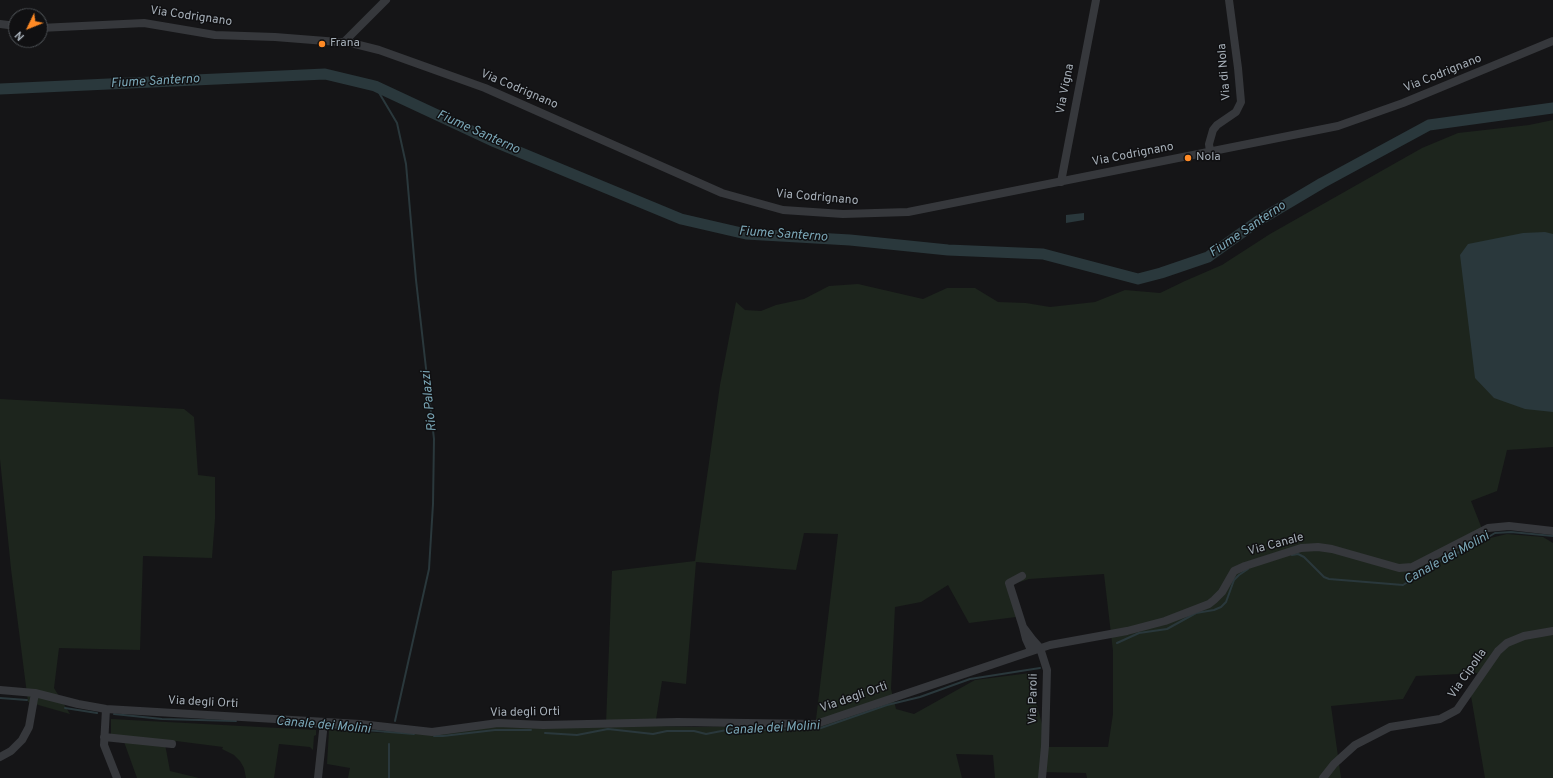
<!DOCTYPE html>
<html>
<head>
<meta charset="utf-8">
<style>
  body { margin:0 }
  #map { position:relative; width:1553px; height:778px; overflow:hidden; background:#151517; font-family:Overpass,sans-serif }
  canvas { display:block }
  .north { position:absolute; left:8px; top:8px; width:40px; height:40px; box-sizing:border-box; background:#101012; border:1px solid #4c5054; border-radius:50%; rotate:227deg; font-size:11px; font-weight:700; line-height:16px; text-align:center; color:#a6afb8 }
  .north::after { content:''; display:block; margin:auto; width:14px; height:18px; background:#ff8a25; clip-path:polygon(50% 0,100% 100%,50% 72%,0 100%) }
</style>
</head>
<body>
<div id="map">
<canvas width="1553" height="778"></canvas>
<div class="north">N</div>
</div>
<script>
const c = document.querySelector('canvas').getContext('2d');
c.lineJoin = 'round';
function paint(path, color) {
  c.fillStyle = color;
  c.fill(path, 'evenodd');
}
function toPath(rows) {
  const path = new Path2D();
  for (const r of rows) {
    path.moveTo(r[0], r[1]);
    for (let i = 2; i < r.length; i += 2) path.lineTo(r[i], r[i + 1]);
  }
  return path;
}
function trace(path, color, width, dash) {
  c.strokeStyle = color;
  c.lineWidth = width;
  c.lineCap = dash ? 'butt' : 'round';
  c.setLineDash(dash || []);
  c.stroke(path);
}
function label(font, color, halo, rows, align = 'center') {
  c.font = font + ' Overpass,sans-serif';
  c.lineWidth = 3;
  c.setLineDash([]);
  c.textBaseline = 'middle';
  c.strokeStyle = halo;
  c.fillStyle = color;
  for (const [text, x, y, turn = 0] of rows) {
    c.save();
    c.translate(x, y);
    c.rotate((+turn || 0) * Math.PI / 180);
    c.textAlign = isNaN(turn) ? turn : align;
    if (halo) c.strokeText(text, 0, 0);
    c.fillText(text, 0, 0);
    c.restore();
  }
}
const green = toPath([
  [1553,120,1553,447,1507,450,1497,491,1471,501,1486,539,1507,534,1543,537,1553,543,1553,778,1485,778,1471,696,1478,673,1416,676,1403,699,1331,706,1341,778,1087,778,1086,773,1040,772,1039,778,995,778,993,755,956,754,962,778,348,778,350,768,327,764,329,730,384,733,384,732,424,733,498,723,606,724,612,571,695,561,720,385,736,302,745,310,761,311,776,305,804,299,829,286,858,284,923,299,947,288,975,288,998,302,1026,303,1050,307,1095,302,1125,290,1160,293,1185,281,1222,265,1270,234,1422,148,1458,133,1529,125],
  [804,533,838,534,815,728,778,729,734,726,696,727,655,726,662,681,686,684,696,562,796,570],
  [1104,574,1113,651,1113,714,1108,747,1045,747,1042,724,1034,694,1030,673,975,680,914,714,896,709,891,689,895,607,921,602,948,585,969,623,1016,617,1008,586,1029,579],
  [0,399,184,409,194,417,198,475,215,477,215,519,212,558,143,556,140,650,59,648,54,688,70,714,28,702,11,569,0,459],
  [111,719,316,730,316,735,314,736,313,750,310,747,279,744,274,778,246,778,244,768,240,761,234,755,222,749,223,747,176,741,175,743,111,736],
  [123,739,165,744,170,771,199,778,137,778]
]);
const water = toPath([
  [1084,213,1084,220,1066,223,1066,215],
  [1545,232,1553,234,1553,412,1525,409,1494,398,1475,378,1460,255,1468,244,1523,233]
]);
const stream = toPath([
  [375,86,397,123,406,164,416,280,434,439,433,504,429,569,395,721],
  [1292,555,1298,554,1304,557,1324,577,1329,579,1403,585,1444,559,1475,545,1495,533,1511,532,1553,536],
  [1117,643,1139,633,1167,629,1196,613,1214,610,1221,607,1226,602,1234,580,1239,575,1248,569],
  [0,698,27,700],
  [65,708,97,713],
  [114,714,162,719,236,721],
  [281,723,322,727],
  [327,727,414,734],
  [545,733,577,735,608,729,653,734,667,731,694,731,706,734,737,728,758,730,818,729,887,705,920,697,970,679,1040,668],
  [434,736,443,736,495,730,531,730],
  [389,778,389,744]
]);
const river = toPath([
  [0,89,325,74,375,86,495,142,681,219,746,234,850,240,948,250,1043,254,1138,279,1161,273,1208,257,1258,221,1322,183,1429,125,1553,108]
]);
const minor = toPath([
  [0,24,16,26],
  [40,28,144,23,215,35,275,37,351,43,379,50,485,88,722,193,783,210,843,214,908,212,1338,126,1403,103,1553,41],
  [344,42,386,0],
  [1210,152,1209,144,1213,130,1217,125,1236,112,1241,102,1238,68,1229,0],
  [1061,182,1096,0],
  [1022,576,1009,583,1023,627,1026,639,1031,650],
  [1023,627,1032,639,1040,648,1047,670,1045,746,1042,778],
  [0,690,35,693,78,704,106,709,360,724,432,732,498,723,543,725,678,722,816,724,1050,645,1127,631,1165,621,1209,604,1214,600,1222,592,1234,571,1245,566,1301,548,1318,547,1332,549,1399,568,1412,567,1488,528,1509,526,1553,531],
  [106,709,104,745,117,778],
  [104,737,172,744],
  [0,757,11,751,22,740,29,727,35,693],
  [318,778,324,722],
  [1323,778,1334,764,1355,745,1390,727,1440,719,1457,710,1498,651,1507,643,1524,636,1553,631]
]);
const markers = [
  [322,44,4,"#ff8a25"],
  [1188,158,4,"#ff8a25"]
];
const streetNames = [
  ["Via Codrignano",191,17,8],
  ["Via di Nola",1225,72,-95],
  ["Via Codrignano",1443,74,-22],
  ["Via Vigna",1066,89,-79],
  ["Via Codrignano",519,90,23],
  ["Via Codrignano",1133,155,-11],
  ["Via Codrignano",817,198,5],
  ["Via Canale",1276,545,-15],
  ["Via Cipolla",1468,674,-55],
  ["Via degli Orti",854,698,-19],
  ["Via Paroli",1034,699,-89],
  ["Via degli Orti",203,703,3],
  ["Via degli Orti",525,713,-1]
];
const poiNames = [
  ["Frana",330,44],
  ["Nola",1196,158]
];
const waterNames = [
  ["Fiume Santerno",155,82,-3],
  ["Fiume Santerno",478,133,24],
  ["Fiume Santerno",1248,230,-34],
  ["Fiume Santerno",783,235,4],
  ["Rio Palazzi",430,401,-96],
  ["Canale dei Molini",1447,559,-29],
  ["Canale dei Molini",323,726,5],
  ["Canale dei Molini",772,729,-3]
];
paint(green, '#1d251d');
paint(water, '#2a383c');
trace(stream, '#2a383c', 2);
trace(river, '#2a383c', 11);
trace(minor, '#36383c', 8);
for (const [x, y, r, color] of markers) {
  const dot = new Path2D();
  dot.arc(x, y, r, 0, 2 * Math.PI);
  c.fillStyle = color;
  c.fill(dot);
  trace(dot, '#101012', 1.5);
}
label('12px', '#a6afb8', '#101012', streetNames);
label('12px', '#a6afb8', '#101012', poiNames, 'left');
label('italic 13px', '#7aa6b6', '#101012', waterNames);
</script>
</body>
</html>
